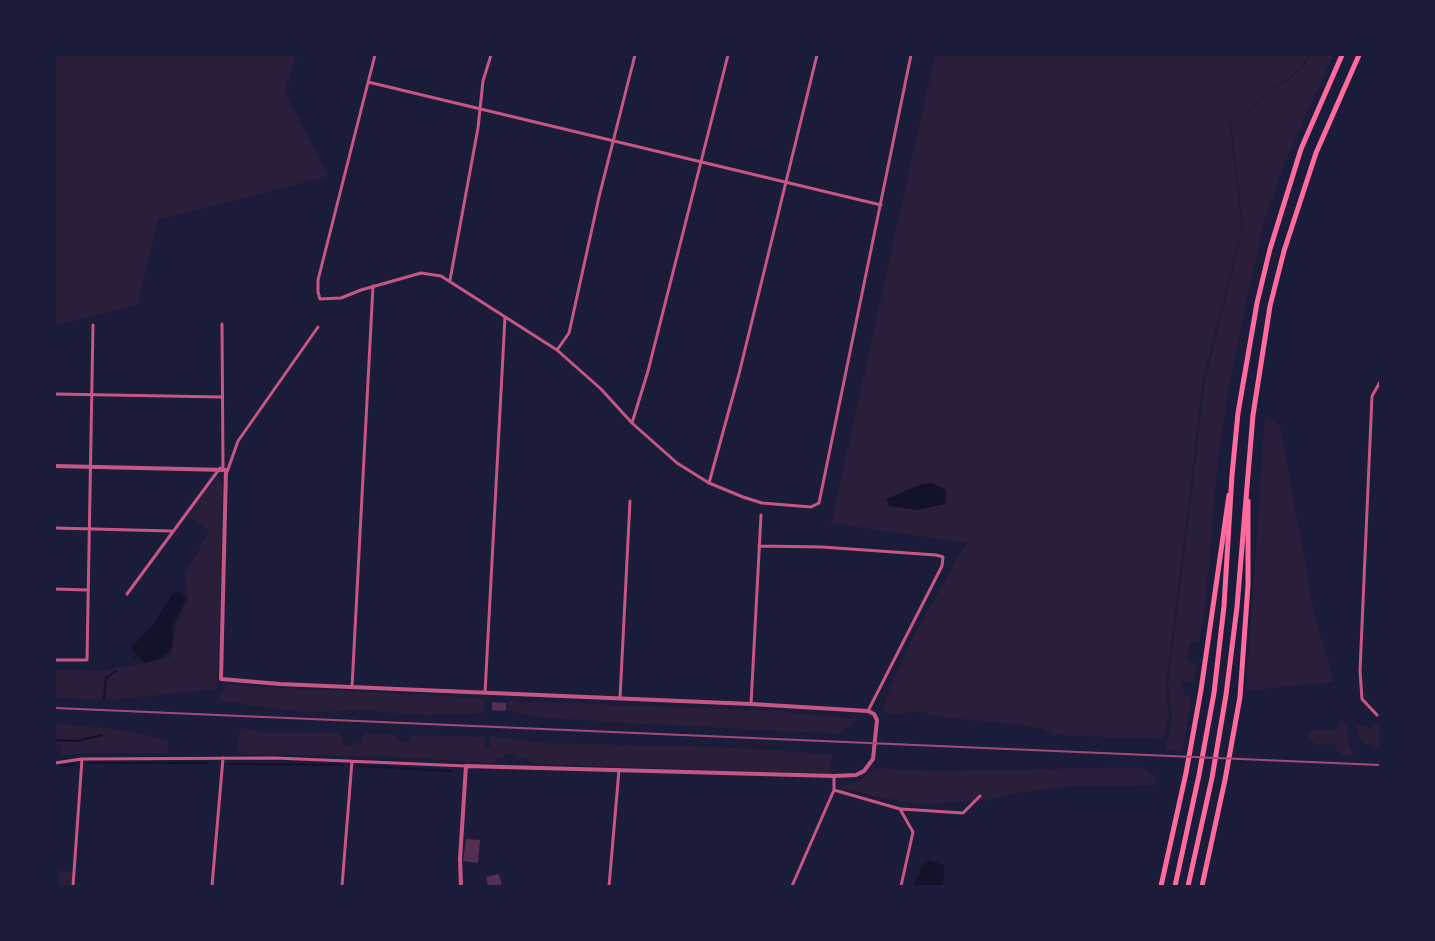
<!DOCTYPE html>
<html>
<head>
<meta charset="utf-8">
<style>
  body { margin:0 }
  #map { position:relative; width:1435px; height:941px; overflow:hidden; background:#1b1b3a; font-family:"Roboto Condensed",sans-serif }
  canvas { display:block }
  .frame { position:absolute; inset:0; border:56px solid #1b1b3a; pointer-events:none }
</style>
</head>
<body>
<div id="map">
<canvas width="1435" height="941"></canvas>
<div class="frame"></div>
</div>
<script>
const c = document.querySelector('canvas').getContext('2d');
c.lineJoin = 'round';
function paint(path, color) {
  c.fillStyle = color;
  c.fill(path, 'evenodd');
}
function toPath(rows) {
  const path = new Path2D();
  for (const r of rows) {
    path.moveTo(r[0], r[1]);
    for (let i = 2; i < r.length; i += 2) path.lineTo(r[i], r[i + 1]);
  }
  return path;
}
function trace(path, color, width, dash) {
  c.strokeStyle = color;
  c.lineWidth = width;
  c.lineCap = dash ? 'butt' : 'round';
  c.setLineDash(dash || []);
  c.stroke(path);
}
const green = toPath([
  [55,55,297,55,285,92,328,176,158,220,138,304,55,326],
  [935,55,1308,55,1302,67,1230,124,1242,227,1203,381,1166,688,1169,717,1164,736,1159,739,1054,735,1043,729,1023,725,939,717,918,711,901,714,883,713,890,686,913,637,966,543,831,523],
  [1310,55,1333,55,1286,160,1264,220,1228,390,1217,468,1205,610,1199,642,1190,642,1187,662,1197,663,1193,684,1183,680,1181,685,1185,695,1192,698,1182,751,1165,750,1172,717,1168,686,1205,382,1243,226,1231,124,1304,67],
  [1265,417,1280,425,1315,616,1334,682,1246,691],
  [218,475,223,486,217,689,111,700,55,698,55,670,101,671,170,658,178,620,188,599,184,576,209,531,188,515],
  [227,685,484,698,484,713,425,715,355,710,307,713,216,700],
  [508,701,779,711,858,719,839,734,645,724,533,717,508,710],
  [1340,721,1345,722,1348,726,1347,740,1354,753,1345,756,1337,751,1336,746,1332,744,1317,745,1309,739,1309,734,1312,730,1336,730],
  [1380,721,1380,751,1361,741,1356,727,1360,725,1370,728],
  [55,724,117,729,168,741,168,753,84,753,60,756,62,744,55,746],
  [241,728,265,733,341,733,345,748,355,743,362,742,363,733,396,735,396,741,411,742,411,735,485,737,485,747,490,747,490,736,545,743,719,747,832,754,831,774,533,764,528,759,519,758,517,754,504,754,504,757,497,758,495,763,389,757,238,754,237,750],
  [1140,767,1154,775,1156,785,1074,786,1017,793,984,801,918,804,873,796,840,787,858,782,875,768,936,771],
  [59,870,73,872,73,886,57,886]
]);
const water = toPath([
  [932,483,946,490,945,504,917,510,889,506,886,499,922,484],
  [180,592,186,599,173,626,172,646,168,653,156,660,144,663,131,648,151,627,173,593],
  [929,860,944,865,943,886,914,886,923,863]
]);
const stream = toPath([
  [134,658,137,656],
  [104,700,106,678,116,671],
  [55,740,76,741,102,735],
  [89,763,207,763],
  [229,764,343,765],
  [60,766,75,764],
  [357,766,451,771]
]);
const building = toPath([
  [492,702,506,703,506,711,492,710],
  [466,839,480,840,478,863,463,861],
  [499,874,502,886,488,886,486,877]
]);
const minor = toPath([
  [375,55,318,280,318,292,320,299,341,298,361,290,421,273,441,276,557,350,601,389,632,423,677,463,709,483,743,497,762,503,811,507,819,503,911,55],
  [368,82,881,205],
  [450,280,478,128,483,81,491,55],
  [222,324,223,468],
  [557,350,569,333,599,197,635,55],
  [55,394,221,397],
  [632,423,648,371,728,55],
  [227,472,238,441,318,327],
  [709,483,739,374,817,55],
  [55,528,171,531],
  [759,546,822,547,936,555,943,557,942,566,868,711],
  [55,589,88,590],
  [127,594,220,468],
  [55,660,87,660,93,325],
  [352,687,373,286],
  [485,693,505,317],
  [620,698,630,501],
  [751,704,761,515],
  [1377,715,1362,699,1360,671,1372,396,1380,382],
  [55,763,82,759,275,758,466,766],
  [834,790,900,809,913,832,901,886],
  [901,809,963,813,980,796],
  [73,886,82,759],
  [212,886,223,758],
  [342,886,352,761],
  [609,886,619,770],
  [792,886,834,790,834,776]
]);
const tertiary = toPath([
  [55,466,226,470,221,679,280,684,751,704,868,711,874,714,877,720,873,759,864,771,856,775,834,776,466,766,460,859,461,886]
]);
const primary = toPath([
  [1161,886,1186,773,1201,690,1229,495],
  [1202,886,1225,780,1240,697,1248,585,1248,501]
]);
const trunk = toPath([
  [1175,886,1199,775,1214,693,1224,606,1232,475,1238,413,1257,303,1270,249,1301,149,1342,55],
  [1188,886,1212,778,1226,695,1237,607,1253,415,1270,306,1284,251,1316,153,1359,55]
]);
const rail = toPath([
  [55,708,1380,765]
]);
paint(green, '#2a1e3b');
paint(water, '#12122b');
trace(stream, '#12122b', 2);
paint(building, '#542f53');
trace(minor, '#c65784', 3);
trace(tertiary, '#c65784', 4);
trace(primary, '#ff6b9d', 5);
trace(trunk, '#ff6b9d', 5);
trace(rail, '#a44b75', 2);
</script>
</body>
</html>
